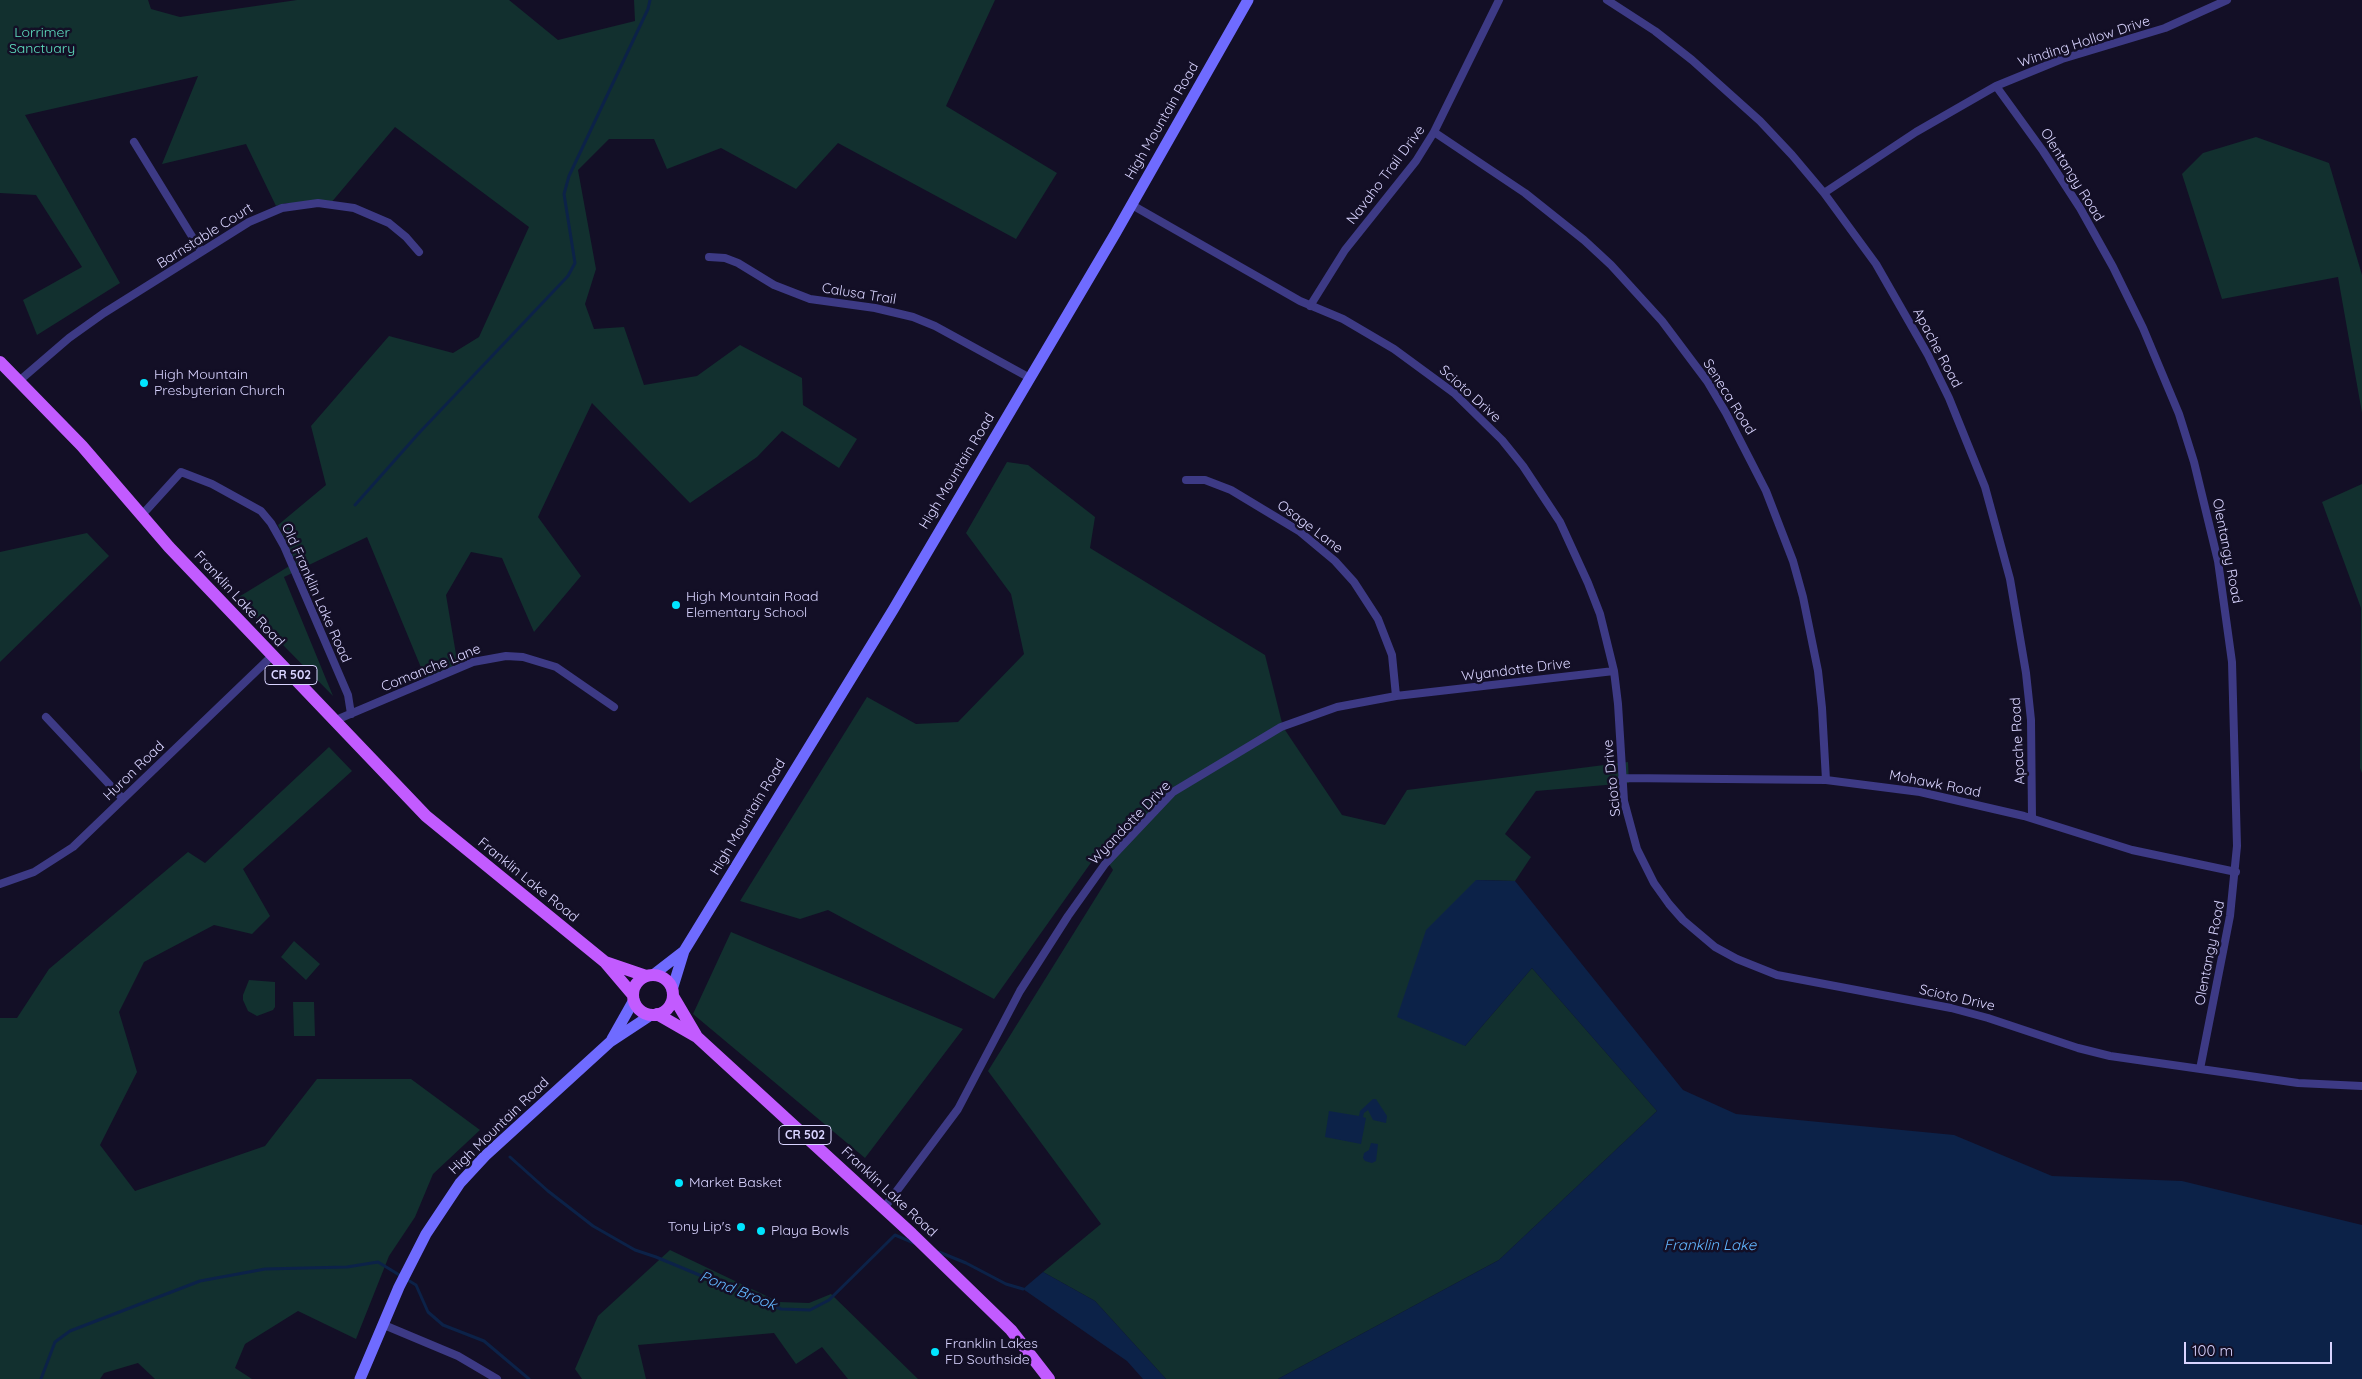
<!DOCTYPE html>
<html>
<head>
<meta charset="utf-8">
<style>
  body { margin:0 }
  #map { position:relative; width:2362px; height:1379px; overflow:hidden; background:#130f26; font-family:Quicksand,sans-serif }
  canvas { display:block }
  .scale { position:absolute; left:2184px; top:1342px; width:148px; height:22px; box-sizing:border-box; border:2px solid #d9d4ff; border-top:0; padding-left:6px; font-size:15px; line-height:18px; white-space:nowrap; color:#d9d4ff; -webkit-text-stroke:4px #130f26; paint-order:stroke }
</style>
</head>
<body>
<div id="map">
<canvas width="2362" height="1379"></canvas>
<div class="scale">100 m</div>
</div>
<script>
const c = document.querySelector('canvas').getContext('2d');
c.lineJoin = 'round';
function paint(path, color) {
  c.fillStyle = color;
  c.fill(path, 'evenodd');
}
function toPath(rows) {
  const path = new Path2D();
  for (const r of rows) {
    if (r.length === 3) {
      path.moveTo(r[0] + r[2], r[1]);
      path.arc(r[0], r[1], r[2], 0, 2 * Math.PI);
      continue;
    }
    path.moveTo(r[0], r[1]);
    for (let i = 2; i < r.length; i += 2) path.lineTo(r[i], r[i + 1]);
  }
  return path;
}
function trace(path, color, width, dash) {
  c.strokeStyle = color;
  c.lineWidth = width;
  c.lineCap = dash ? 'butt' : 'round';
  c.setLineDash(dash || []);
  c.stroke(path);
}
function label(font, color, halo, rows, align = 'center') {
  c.font = font + ' Quicksand,sans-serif';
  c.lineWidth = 5;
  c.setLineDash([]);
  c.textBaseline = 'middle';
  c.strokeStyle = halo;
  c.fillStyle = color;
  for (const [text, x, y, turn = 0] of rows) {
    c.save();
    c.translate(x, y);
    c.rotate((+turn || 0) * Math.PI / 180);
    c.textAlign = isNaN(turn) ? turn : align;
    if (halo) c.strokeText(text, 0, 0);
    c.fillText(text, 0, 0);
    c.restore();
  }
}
const green = toPath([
  [0,0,148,0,151,9,180,17,297,0,509,0,558,40,635,21,634,0,995,0,946,106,1057,173,1016,239,838,143,796,189,721,148,667,169,654,139,609,139,578,170,596,269,585,304,594,329,624,327,644,385,697,376,740,345,802,378,803,405,857,439,839,468,782,431,757,457,690,503,592,403,538,517,581,576,534,632,502,558,471,552,446,595,459,672,427,682,367,537,284,577,333,696,237,598,296,562,278,525,326,485,311,426,389,336,453,353,479,337,529,227,395,127,330,204,286,203,276,206,246,144,162,164,198,76,25,115,120,283,37,335,23,300,82,267,36,195,0,193],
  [2256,137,2329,163,2362,275,2362,413,2338,277,2222,299,2182,174,2203,153],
  [1007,462,1028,465,1095,517,1090,548,1265,655,1283,727,1342,815,1385,825,1407,790,1628,762,1629,783,1536,791,1505,834,1531,857,1515,881,1476,880,1465,1046,1532,968,1657,1111,1499,1260,1278,1379,1166,1379,1095,1301,1043,1272,1101,1224,988,1071,1113,870,1100,850,994,999,828,910,800,919,740,901,867,697,916,724,958,722,1024,654,1011,594,966,533],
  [2362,484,2362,773,2360,768,2361,608,2322,502],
  [87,533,109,556,0,662,0,552],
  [329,747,352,771,243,869,270,916,252,934,214,925,144,962,119,1012,137,1072,100,1145,135,1191,265,1146,317,1079,411,1079,480,1130,433,1174,415,1217,389,1256,356,1339,298,1311,245,1344,235,1368,252,1379,155,1379,138,1363,104,1373,100,1379,0,1379,0,1018,17,1018,49,969,188,852,205,863],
  [731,932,963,1029,865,1158,693,1014],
  [294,941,320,964,306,980,281,957],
  [249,980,275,982,275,1007,273,1010,257,1016,248,1011,243,1000,243,995],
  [293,1002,314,1002,315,1036,294,1036],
  [670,1250,779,1302,809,1303,831,1294,918,1379,848,1379,822,1347,796,1364,774,1333,638,1345,646,1379,582,1379,575,1369,598,1316]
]);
const water = toPath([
  [1476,880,1515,881,1683,1090,1736,1114,1954,1135,2052,1176,2182,1181,2362,1225,2362,1379,1278,1379,1499,1260,1657,1111,1532,968,1465,1046,1397,1017,1426,930],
  [1373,1099,1376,1099,1387,1116,1386,1123,1373,1120,1368,1110,1364,1113,1363,1117,1366,1118,1361,1144,1325,1137,1329,1111,1359,1116,1360,1111],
  [1371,1143,1378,1144,1376,1161,1372,1163,1365,1161,1363,1158,1364,1153,1369,1150],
  [1043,1272,1095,1301,1166,1379,1143,1379,1127,1361,1023,1289]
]);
const stream = toPath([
  [355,505,419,433,568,276,575,263,564,194,569,176,648,9,650,0],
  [510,1157,548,1191,593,1226,635,1250,656,1257,781,1309,810,1310,829,1300,895,1235,914,1243],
  [939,1252,966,1263,1006,1284,1023,1289],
  [406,1279,416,1285,428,1312,443,1325,484,1341,529,1379],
  [41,1379,55,1342,70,1331,200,1281,265,1269,347,1267,378,1262,401,1276]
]);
const street = toPath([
  [1607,0,1655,31,1692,60,1760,121,1792,155,1824,193,1876,264,1928,355,1949,398,1985,487,2010,579,2026,673,2031,720,2032,818],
  [1996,86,2043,151,2080,208,2113,267,2143,328,2179,414,2194,462,2218,561,2232,662,2237,846,2230,916,2200,1069],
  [1434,132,1525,193,1584,240,1611,265,1662,321,1707,381,1726,413,1766,491,1793,561,1803,597,1818,671,1822,708,1826,780],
  [134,142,201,251],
  [1824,193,1916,132,1996,86,2062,59,2165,28,2227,0],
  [1132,205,1300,301,1343,319,1394,349,1454,393,1502,440,1523,466,1560,522,1588,583,1600,614,1614,671,1618,704,1624,801,1637,849,1654,883,1669,904,1683,920,1715,947,1737,959,1777,975,1951,1008,1988,1018,2078,1048,2110,1056,2298,1083,2362,1086],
  [709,257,725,258,738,263,774,285,810,299,875,308,913,317,935,326,1030,378],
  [1310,306,1345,250,1416,161,1434,132,1499,0],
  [19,381,69,338,104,313,249,222,282,208,318,203,354,208,389,223,406,237,419,252],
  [1186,480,1205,480,1231,490,1299,531,1335,561,1354,582,1378,619,1392,655,1396,696],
  [141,516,181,472,212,484,261,511,271,523,284,546,348,695,351,714],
  [46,717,123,799],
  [336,720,473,662,506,656,523,657,556,667,614,707],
  [1622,778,1826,780,1920,792,2024,816,2132,850,2236,872],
  [0,884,34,872,73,847,272,656],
  [884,1208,958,1109,1020,991,1068,916,1105,864,1173,792,1281,727,1337,707,1396,696,1614,671],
  [384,1325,458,1356,497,1379]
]);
const secondary = toPath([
  [653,975,684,951],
  [672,990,684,951,893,610,1115,234,1248,0],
  [612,1039,634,1000],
  [360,1379,399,1287,426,1234,460,1183,485,1156,610,1042,651,1015]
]);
const primary = toPath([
  [0,362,82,446,169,547,426,816,605,962,633,995],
  [605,962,646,976],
  [653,995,20],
  [673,996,696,1035],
  [657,1014,697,1037,912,1234,1011,1330,1049,1379]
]);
const markers = [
  [144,383,5,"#00e5ff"],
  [676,605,5,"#00e5ff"],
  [679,1183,5,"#00e5ff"],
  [741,1227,5,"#00e5ff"],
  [761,1231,5,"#00e5ff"],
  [935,1352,5,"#00e5ff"]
];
const shields = [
  [291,675,52],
  [805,1135,52]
];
const shieldNames = [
  ["CR 502",291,675],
  ["CR 502",805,1135]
];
const parkNames = [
  ["Lorrimer",42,33],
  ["Sanctuary",42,49]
];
const streetNames = [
  ["Winding Hollow Drive",2084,42,-18],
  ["High Mountain Road",1162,121,-60],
  ["Navaho Trail Drive",1386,175,-53],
  ["Olentangy Road",2072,175,58],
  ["Barnstable Court",205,236,-32],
  ["Calusa Trail",859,294,9],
  ["Apache Road",1937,348,62],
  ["Scioto Drive",1470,394,42],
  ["Seneca Road",1729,397,58],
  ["High Mountain Road",957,471,-59],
  ["Osage Lane",1310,527,37],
  ["Olentangy Road",2227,551,79],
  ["Old Franklin Lake Road",316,593,66],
  ["Franklin Lake Road",239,599,47],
  ["Comanche Lane",431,668,-22],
  ["Wyandotte Drive",1516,670,-7],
  ["Apache Road",2018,741,-93],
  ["Huron Road",134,771,-44],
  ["Scioto Drive",1612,778,-96],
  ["Mohawk Road",1935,784,11],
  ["High Mountain Road",748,817,-59],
  ["Wyandotte Drive",1130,823,-46],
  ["Franklin Lake Road",528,880,39],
  ["Olentangy Road",2210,953,-79],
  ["Scioto Drive",1957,998,13],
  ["High Mountain Road",499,1126,-44],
  ["Franklin Lake Road",889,1192,43]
];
const poiNames = [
  ["High Mountain",154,375],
  ["Presbyterian Church",154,391],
  ["High Mountain Road",686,597],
  ["Elementary School",686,613],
  ["Market Basket",689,1183],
  ["Tony Lip's",731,1227,"right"],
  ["Playa Bowls",771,1231],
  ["Franklin Lakes",945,1344],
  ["FD Southside",945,1360]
];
const waterNames = [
  ["Franklin Lake",1710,1245],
  ["Pond Brook",738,1291,22]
];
paint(green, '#12302f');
paint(water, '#0c2248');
trace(stream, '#0c2248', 3);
trace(street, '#3d3a85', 8);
trace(secondary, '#6f6bff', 11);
trace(primary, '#c25bff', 12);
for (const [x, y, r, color] of markers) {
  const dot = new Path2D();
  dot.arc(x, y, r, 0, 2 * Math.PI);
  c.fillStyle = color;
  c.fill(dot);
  trace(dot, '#130f26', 2);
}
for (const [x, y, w] of shields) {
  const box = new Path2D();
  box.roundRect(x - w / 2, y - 9.5, w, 19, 4);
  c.fillStyle = '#130f26';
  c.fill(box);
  trace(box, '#d9d4ff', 1);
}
label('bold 12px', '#d9d4ff', null, shieldNames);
label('14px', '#5fe0c0', '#130f26', parkNames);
label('14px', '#d9d4ff', '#130f26', streetNames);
label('14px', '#d9d4ff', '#130f26', poiNames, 'left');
label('italic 15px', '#62b6ff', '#130f26', waterNames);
</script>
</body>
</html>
